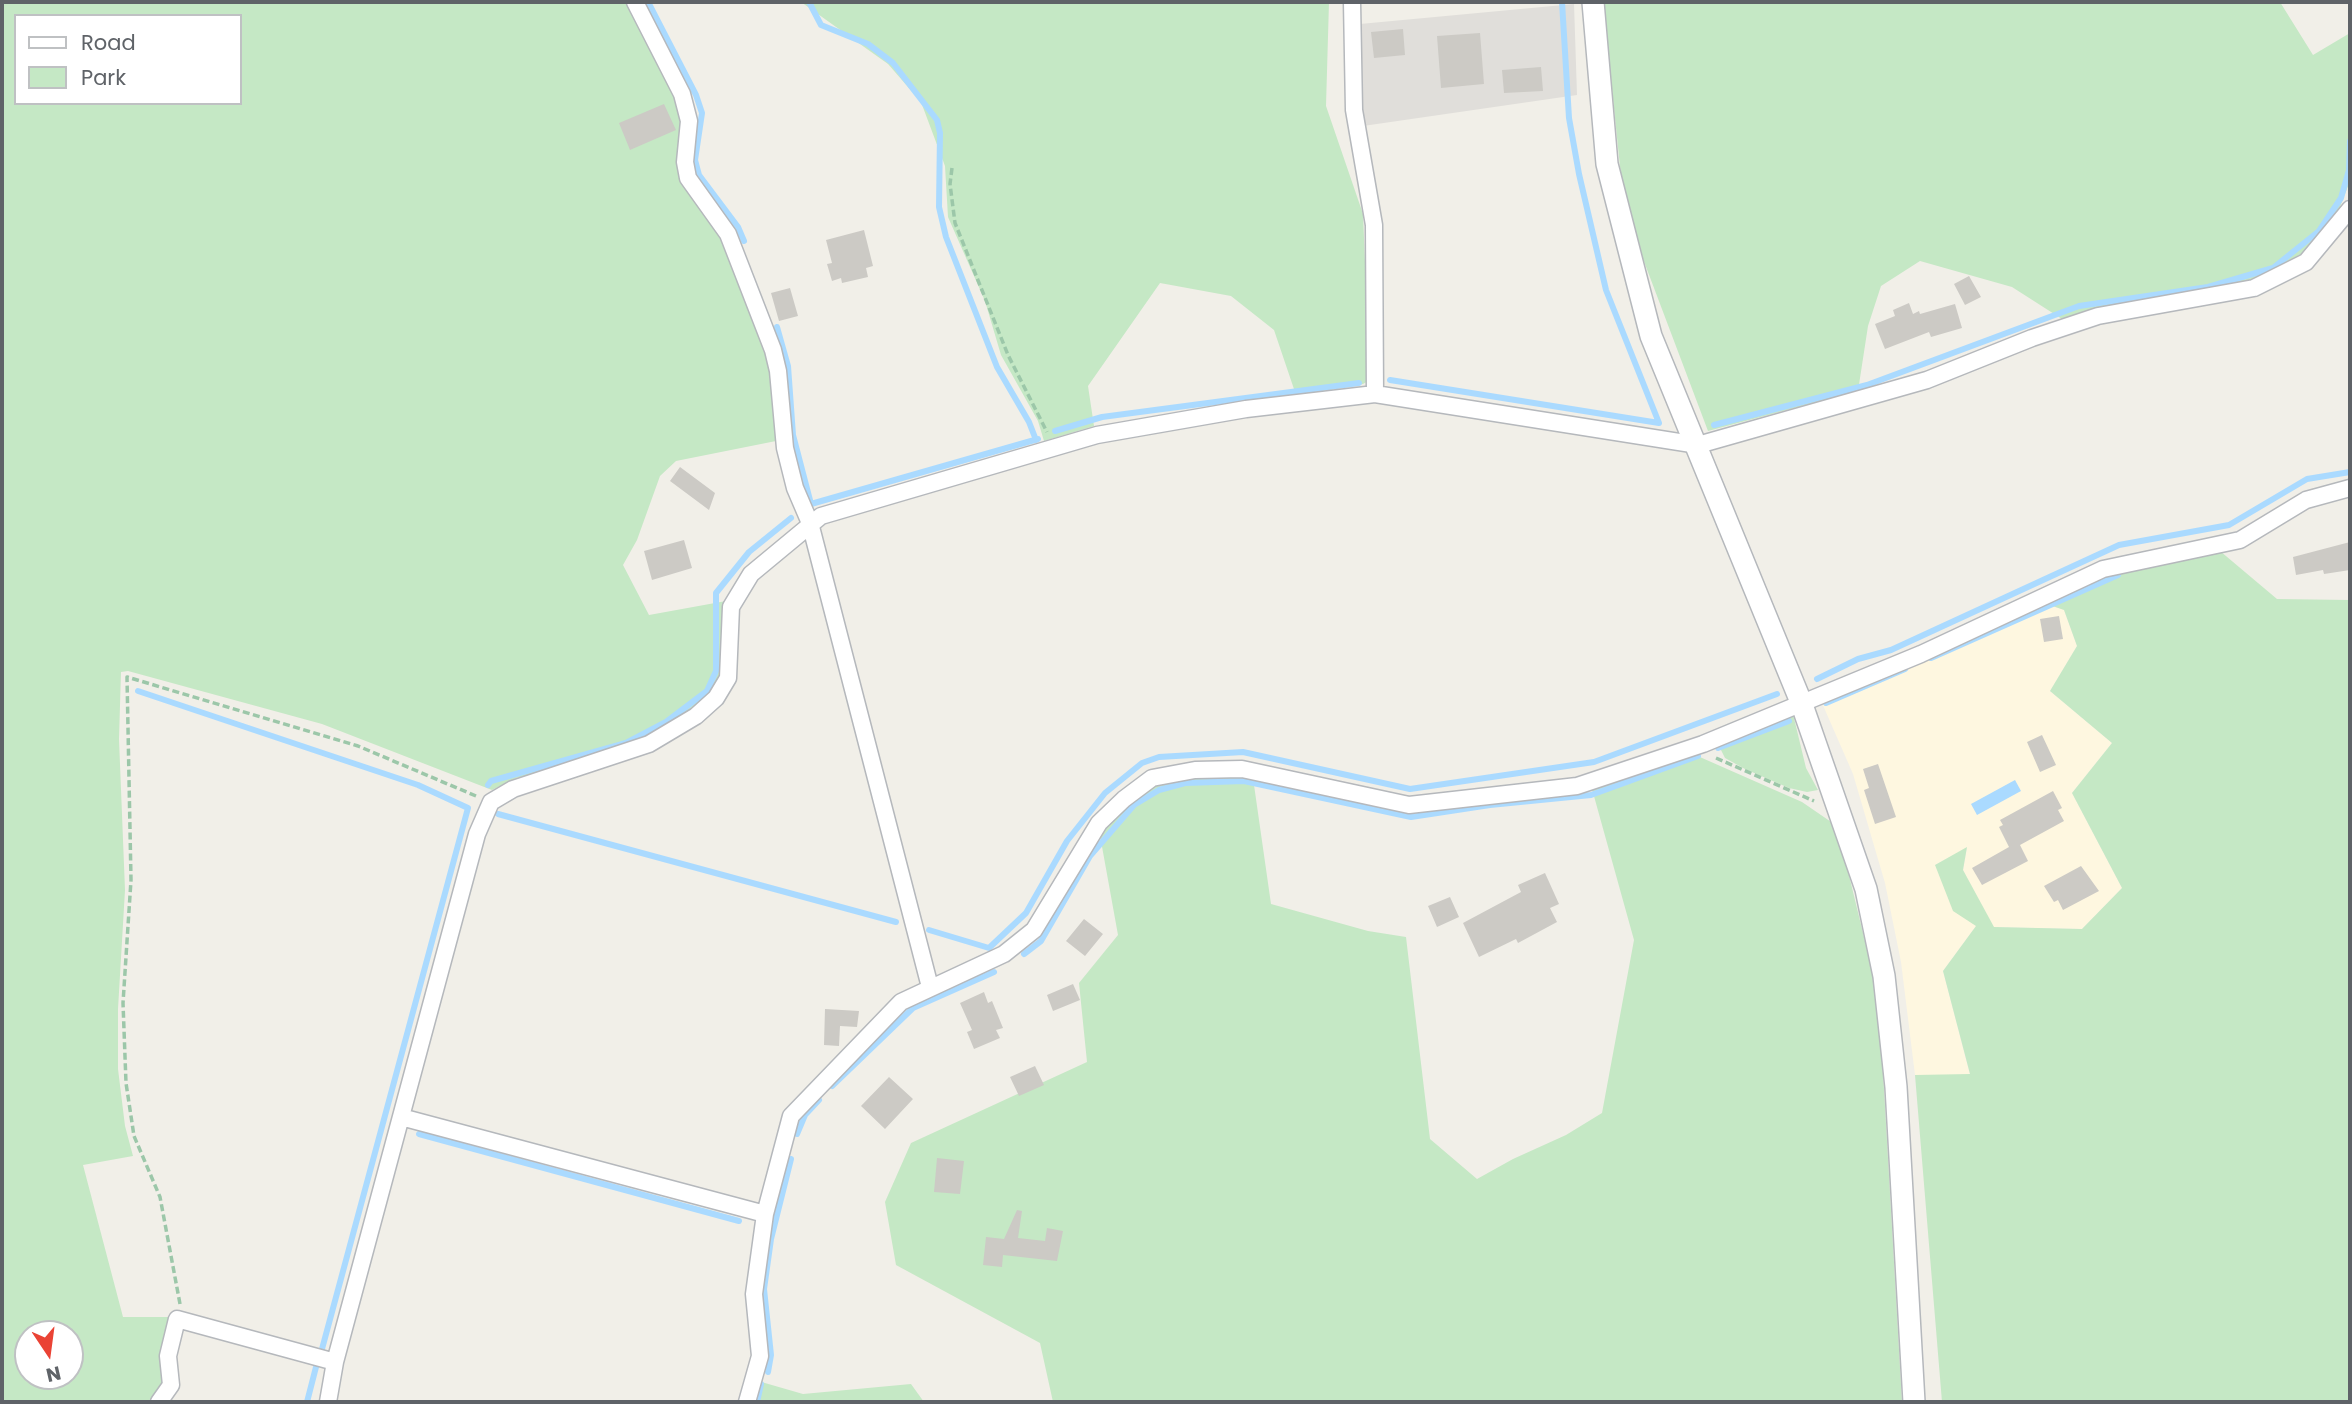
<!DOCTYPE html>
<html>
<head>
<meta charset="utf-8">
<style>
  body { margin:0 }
  #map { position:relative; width:2352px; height:1404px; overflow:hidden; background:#f1efe8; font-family:Poppins,sans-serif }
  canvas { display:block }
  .frame { position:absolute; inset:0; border:4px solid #5f6368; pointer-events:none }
  .legend { position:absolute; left:14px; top:14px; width:228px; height:91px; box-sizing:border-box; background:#fff; border:2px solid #bfc1c3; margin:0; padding:9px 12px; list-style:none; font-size:21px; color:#5f6368 }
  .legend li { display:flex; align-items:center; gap:14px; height:35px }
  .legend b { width:35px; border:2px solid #bfc1c3 }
  .north { position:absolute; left:14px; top:1320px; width:70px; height:70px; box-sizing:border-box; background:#fff; border:2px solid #bfc1c3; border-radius:50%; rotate:167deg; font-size:19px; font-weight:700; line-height:28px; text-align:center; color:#5f6368 }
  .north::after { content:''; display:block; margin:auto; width:24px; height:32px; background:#ea4335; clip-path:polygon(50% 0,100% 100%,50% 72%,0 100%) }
</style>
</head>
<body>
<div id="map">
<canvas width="2352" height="1404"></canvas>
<div class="frame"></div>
<ul class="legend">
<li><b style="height:9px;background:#fff"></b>Road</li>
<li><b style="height:19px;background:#c5e8c5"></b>Park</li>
</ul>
<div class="north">N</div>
</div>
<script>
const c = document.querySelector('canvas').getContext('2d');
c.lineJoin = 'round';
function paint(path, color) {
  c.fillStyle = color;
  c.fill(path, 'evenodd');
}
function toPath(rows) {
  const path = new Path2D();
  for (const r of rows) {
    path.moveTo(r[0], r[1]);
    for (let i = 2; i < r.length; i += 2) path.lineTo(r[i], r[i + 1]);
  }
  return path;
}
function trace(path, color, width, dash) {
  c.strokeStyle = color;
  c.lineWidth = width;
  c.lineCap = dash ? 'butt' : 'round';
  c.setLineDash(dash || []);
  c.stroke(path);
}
const commercial = toPath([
  [2041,602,2064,610,2077,646,2050,691,2112,743,2072,793,2122,888,2082,929,1993,927,1963,870,1967,848,1935,865,1976,926,1943,971,1970,1075,1915,1075,1901,962,1885,883,1853,774,1822,703]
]);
const industrial = toPath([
  [1574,4,1577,95,1363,126,1360,107,1360,24]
]);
const green = toPath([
  [2,2,628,2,677,94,685,119,679,160,723,238,765,342,773,395,776,441,676,461,660,476,637,540,623,565,649,615,726,601,723,669,713,692,672,723,629,745,577,764,516,778,492,790,322,724,128,671,121,672,119,739,125,890,118,1009,118,1069,125,1126,133,1156,83,1165,123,1317,170,1317,165,1387,147,1402,2,1402],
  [16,16,240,16,240,103,16,103],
  [28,1334,70,1334,70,1376,28,1376],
  [801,2,1329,2,1326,106,1363,214,1370,380,1363,384,1296,395,1274,330,1231,296,1160,283,1088,386,1094,426,1044,441,1038,421,1001,355,985,301,948,217,945,166,921,102,888,64],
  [1603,2,2280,2,2313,55,2350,33,2350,181,2340,207,2303,253,2274,270,2241,284,2103,307,2062,319,2012,287,1920,261,1881,286,1868,326,1858,391,1708,431,1634,235,1621,176],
  [2220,551,2277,599,2350,600,2350,1402,1942,1402,1915,1075,1970,1074,1943,971,1976,926,1953,911,1935,865,1967,847,1963,870,1994,927,2082,929,2122,888,2072,793,2112,743,2050,691,2077,646,2064,610,2041,602,2106,574],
  [1793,714,1806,768,1818,790,1807,792,1789,788,1745,769,1725,758,1717,742],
  [1693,754,1802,802,1837,826,1872,970,1882,1054,1902,1402,1053,1402,1040,1343,896,1265,885,1202,911,1143,1087,1062,1079,983,1118,935,1099,830,1156,785,1195,777,1253,778,1271,904,1368,931,1406,937,1430,1139,1477,1179,1513,1159,1566,1135,1602,1113,1634,940,1592,789],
  [758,1381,803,1394,911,1384,924,1402,754,1402]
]);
const water = toPath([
  [2015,780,2021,791,1977,815,1971,804]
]);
const stream = toPath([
  [648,2,696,95,702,113,695,160,699,175,738,227,744,241],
  [809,2,821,25,868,44,893,63,937,120,940,133,939,207,946,237,997,367,1029,422,1036,440],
  [1562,2,1569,118,1579,174,1606,290,1659,423],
  [777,327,788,366,793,435,811,504,1038,439],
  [1390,380,1659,423],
  [1714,425,1867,385,2079,306,2208,287,2273,268,2319,231,2341,198,2349,170,2350,141],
  [1055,431,1102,417,1359,383],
  [1931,658,2118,575],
  [1817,679,1858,659,1891,650,2119,545,2229,525,2307,479,2350,472],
  [138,691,418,785,468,808,322,1349],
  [1826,703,1905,669],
  [1718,748,1789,721],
  [488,785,491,781,626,743,666,722,707,691,716,671,716,593,749,552,791,518],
  [498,814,896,922],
  [929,930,989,948,1026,913,1067,841,1105,793,1142,763,1159,757,1243,752,1410,789,1594,762,1777,694],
  [1024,954,1041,941,1090,856,1134,805,1159,790,1185,783,1244,781,1411,817,1490,805,1591,795,1698,756],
  [832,1086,913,1008,994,972],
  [419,1134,739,1221],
  [797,1134,805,1115,819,1100],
  [768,1372,771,1355,764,1289,771,1239,791,1159],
  [307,1402,316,1367],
  [757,1402,761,1384]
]);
const building = toPath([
  [1403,29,1405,55,1374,58,1371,32],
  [1480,33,1484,84,1441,88,1437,36],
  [1541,67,1543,91,1504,93,1502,70],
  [664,104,676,130,630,150,619,123],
  [864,230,873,266,866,268,868,277,842,283,841,278,832,281,827,264,832,263,826,240],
  [1969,276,1981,297,1965,305,1954,284],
  [790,288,798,316,779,321,771,293],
  [1909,303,1913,314,1919,311,1920,314,1955,304,1962,328,1931,337,1929,332,1885,349,1875,324,1895,316,1893,310],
  [680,467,715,493,709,510,670,481],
  [684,540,692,568,652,580,644,551],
  [2350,542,2350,570,2324,574,2323,570,2296,575,2293,557],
  [2059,616,2063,639,2044,642,2040,619],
  [2042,735,2056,765,2040,772,2027,742],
  [1878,764,1896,817,1875,824,1864,790,1869,788,1863,769],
  [2053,791,2062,808,2058,810,2064,821,2020,845,2028,861,1982,885,1972,868,2009,847,1999,827,2003,825,2000,820],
  [2081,866,2099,891,2063,910,2058,900,2054,902,2044,886],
  [1545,873,1559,904,1550,908,1557,922,1518,943,1516,939,1479,957,1463,923,1521,892,1518,885],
  [1450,897,1459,917,1437,927,1428,906],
  [1084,919,1103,934,1085,956,1066,941],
  [1073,984,1080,1000,1053,1011,1047,995],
  [984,992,988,1003,992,1001,1003,1028,996,1030,1000,1038,974,1049,967,1032,972,1030,960,1003],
  [825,1009,859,1011,857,1027,840,1026,839,1046,824,1045],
  [1035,1066,1044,1085,1019,1096,1010,1077],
  [889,1077,913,1099,885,1129,861,1106],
  [937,1158,964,1161,960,1194,934,1192],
  [1017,1210,1022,1211,1018,1238,1045,1241,1047,1228,1063,1231,1057,1261,1003,1255,1002,1267,983,1265,986,1237,1004,1239]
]);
const path = toPath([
  [952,168,950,184,955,223,1008,355,1047,432],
  [1716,758,1814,801],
  [180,1304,160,1197,134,1136,126,1083,123,1003,131,880,127,677,358,746,476,796]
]);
const minor = toPath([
  [635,2,682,94,689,121,685,162,688,178,728,234,773,350,778,371,785,448,795,488,810,523,930,987],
  [1352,2,1354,110,1374,225,1375,394],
  [401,1117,765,1214],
  [159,1402,171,1385,168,1356,177,1319,335,1362],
  [328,1402,335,1362,477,834,491,802,513,789,649,744,696,716,716,698,728,678,731,607,751,574,821,516,1097,435,1246,409,1375,394,1698,445,1927,380,2032,338,2098,316,2254,288,2306,262,2350,209],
  [747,1402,760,1356,754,1294,765,1214,791,1116,901,1002,1004,954,1034,930,1099,823,1124,799,1152,778,1195,770,1242,769,1409,805,1577,786,1703,744,1921,654,2103,569,2240,540,2306,500,2350,488]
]);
const tertiary = toPath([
  [1593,2,1607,164,1651,336,1801,702,1866,889,1884,976,1896,1087,1914,1402]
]);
paint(commercial, '#fef7e0');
paint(industrial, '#e0deda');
paint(green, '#c5e8c5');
paint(water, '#aadaff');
trace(stream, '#aadaff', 6);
paint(building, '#cccac5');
trace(minor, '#b5b8bc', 19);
trace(tertiary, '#b5b8bc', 24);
trace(path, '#9cc7a9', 3.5, [7, 3.5]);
trace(minor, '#fff', 16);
trace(tertiary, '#fff', 21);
</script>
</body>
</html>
